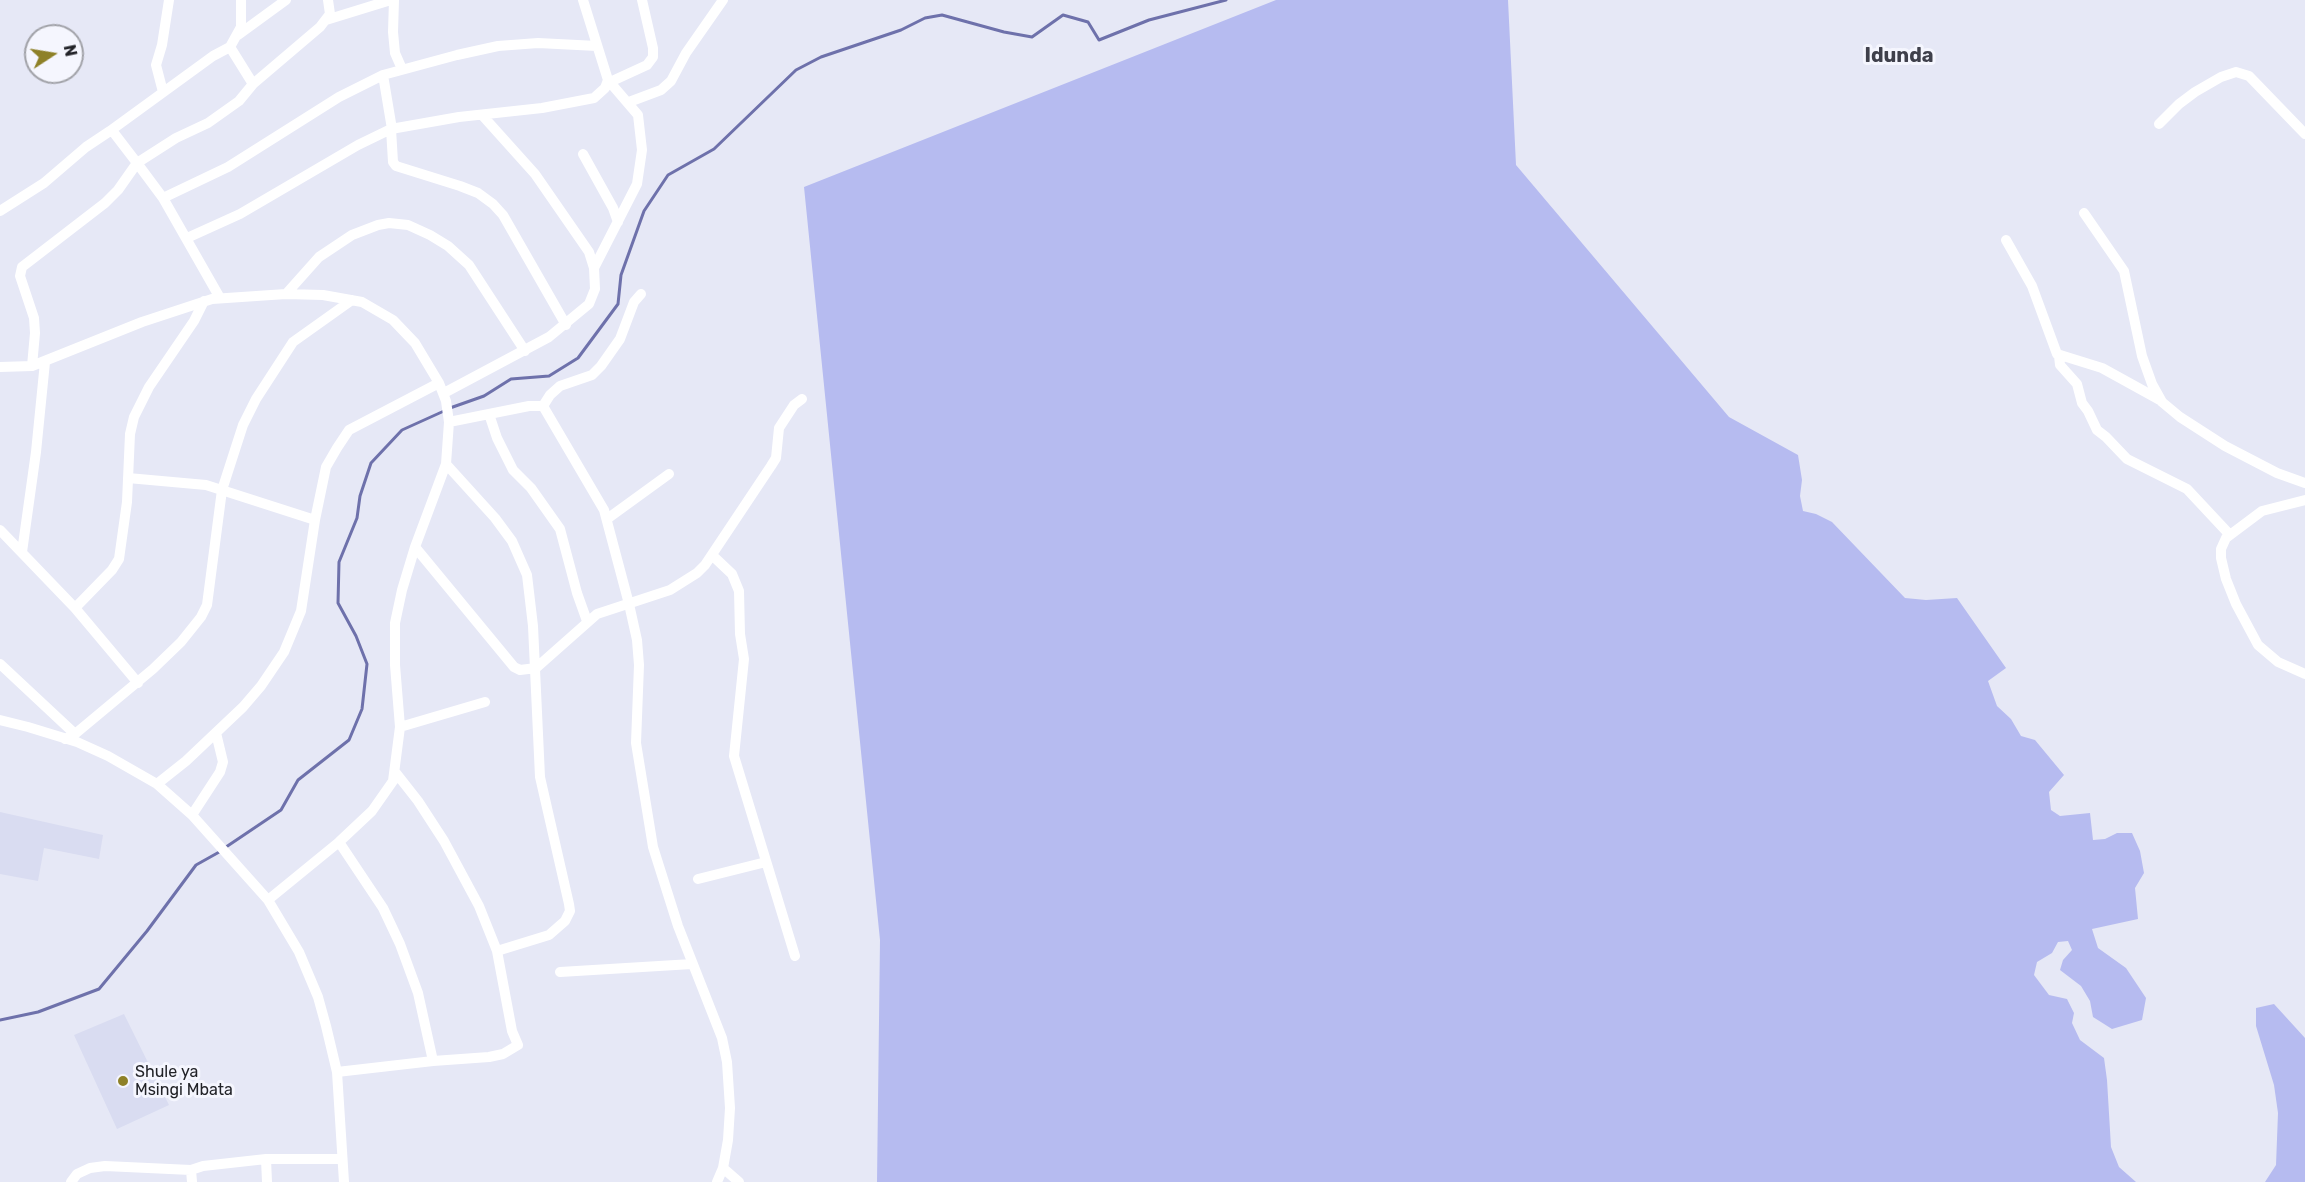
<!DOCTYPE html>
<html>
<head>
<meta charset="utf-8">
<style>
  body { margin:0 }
  #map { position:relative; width:2305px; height:1182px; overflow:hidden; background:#e6e8f6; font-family:Rubik,sans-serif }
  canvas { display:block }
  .north { position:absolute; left:24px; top:24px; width:60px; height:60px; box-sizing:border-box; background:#f5f6fe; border:2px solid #a1a2a8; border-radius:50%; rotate:78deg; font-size:16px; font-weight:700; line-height:24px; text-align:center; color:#222328 }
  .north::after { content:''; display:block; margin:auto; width:21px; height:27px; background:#8e8128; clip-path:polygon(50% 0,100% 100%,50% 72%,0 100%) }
</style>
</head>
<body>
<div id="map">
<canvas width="2305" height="1182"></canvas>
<div class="north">N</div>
</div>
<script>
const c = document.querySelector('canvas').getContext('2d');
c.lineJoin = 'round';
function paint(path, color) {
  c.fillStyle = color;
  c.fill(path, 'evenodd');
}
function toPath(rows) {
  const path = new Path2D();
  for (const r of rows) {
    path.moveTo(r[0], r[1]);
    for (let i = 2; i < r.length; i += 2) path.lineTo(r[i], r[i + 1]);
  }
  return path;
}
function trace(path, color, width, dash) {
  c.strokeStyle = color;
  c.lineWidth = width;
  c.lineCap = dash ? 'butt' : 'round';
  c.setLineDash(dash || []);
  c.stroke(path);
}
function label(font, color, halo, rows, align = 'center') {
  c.font = font + ' Rubik,sans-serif';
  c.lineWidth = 6;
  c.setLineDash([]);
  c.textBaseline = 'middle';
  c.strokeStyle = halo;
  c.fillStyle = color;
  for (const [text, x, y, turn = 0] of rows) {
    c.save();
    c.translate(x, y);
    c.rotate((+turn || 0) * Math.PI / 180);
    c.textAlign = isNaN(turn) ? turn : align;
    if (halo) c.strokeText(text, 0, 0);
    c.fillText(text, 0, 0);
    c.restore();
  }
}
const built = toPath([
  [0,812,103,835,99,859,44,848,38,881,0,874],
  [124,1014,169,1105,117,1129,74,1035]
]);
const green = toPath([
  [1276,0,1508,0,1516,165,1729,417,1798,455,1802,480,1800,496,1803,511,1816,514,1832,522,1905,598,1926,600,1957,598,2006,668,1988,681,1997,706,2011,719,2021,736,2035,740,2064,775,2049,792,2051,810,2060,816,2090,813,2093,840,2105,839,2117,833,2132,833,2140,851,2144,873,2135,888,2138,919,2092,929,2098,948,2126,968,2146,998,2142,1020,2112,1029,2093,1017,2090,1001,2081,986,2060,970,2063,960,2072,950,2068,941,2058,942,2052,953,2037,962,2034,975,2049,995,2067,999,2074,1013,2072,1023,2080,1040,2104,1058,2107,1080,2111,1147,2119,1167,2136,1182,877,1182,880,940,804,187],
  [2274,1004,2305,1038,2305,1182,2265,1182,2276,1165,2278,1113,2274,1085,2256,1026,2256,1008]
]);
const stream = toPath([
  [450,408,484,396,511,379,549,376,578,358,618,304,621,275,644,211,668,175,714,149,796,70,821,57,901,30,925,18,942,15,1004,32,1032,37,1063,15,1088,22,1099,40,1149,20,1226,0],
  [226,847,281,810,298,780,349,740,362,709,367,664,356,636,338,603,339,562,357,518,360,496,371,463,402,430,444,411],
  [0,1020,38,1012,99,989,147,931,196,865,221,851]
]);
const street = toPath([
  [394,0,393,32,395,53,402,69],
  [326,20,391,0],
  [238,35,286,0],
  [230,47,253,84],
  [383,75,392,129],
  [610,82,647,65,653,57,653,48,642,0],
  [163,92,156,65,162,45,169,0],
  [629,102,661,90,671,81,686,53,723,0],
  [2159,124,2179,104,2195,92,2221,77,2236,72,2249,76,2305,134],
  [391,129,393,162,396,166,460,186,478,193,493,204,503,215,566,325],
  [110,131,213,56,230,47,241,27,241,0],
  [583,154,613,208,618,222],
  [163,198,228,167,339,97,383,75,457,55,498,46,538,43,597,46],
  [0,211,44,183,86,147,110,131,114,133,137,163,176,138,208,123,239,101,253,84,320,27,330,14,328,0],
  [2084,213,2124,271,2142,356,2152,384,2162,402,2180,417,2225,446,2277,473,2305,483],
  [187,238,240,214,358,145,391,129,459,117,542,108,594,98,605,88,608,80,583,0],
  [2006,240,2032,286,2057,354,2102,368,2160,400],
  [594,268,637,184,642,150,638,115,608,80],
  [286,294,319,257,352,235,378,225,389,223,408,225,430,235,448,246,469,265,525,351],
  [2059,356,2060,365,2077,384,2082,403,2088,411,2097,430,2106,437,2127,459,2187,489,2230,535],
  [32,366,35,333,34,318,20,276,22,267,105,203,118,190,137,163,163,198,220,298],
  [0,367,32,366,142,322,212,299,286,294,323,295,362,302,393,320,415,343,439,383,446,401,449,422,446,464,415,547,402,590,395,623,395,665,400,727,393,781,372,811,339,842,268,900],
  [444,393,549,337,589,304,595,289,594,268,589,252,535,174,482,115],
  [543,406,550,395,560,386,592,375,601,366,620,339,634,302,641,294],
  [489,414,497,438,513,470,531,488,560,529,577,593,587,621],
  [449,422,529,406,543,406,604,510,629,604,637,640,639,665,636,743,653,847,678,926,722,1038,727,1062,730,1108,728,1140,723,1168,717,1182],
  [446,464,495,518,512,541,527,575,533,626,540,777,569,904,570,911,565,921,549,935,497,951],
  [128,478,206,485,315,520],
  [2305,500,2262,511,2226,538,2221,549,2221,558,2226,579,2236,604,2258,645,2278,662,2305,674],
  [607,519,669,474],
  [0,530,75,608,138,683],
  [415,547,514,667,520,670,536,668,597,614,670,590,697,573,705,565,771,466,776,458,779,428,794,405,802,399],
  [22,552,36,452,45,362],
  [713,556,732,574,739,591,740,634,744,659,734,756,795,956],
  [75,608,112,570,119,559,127,502,130,434,134,417,149,387,194,321,204,301],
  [0,664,75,734],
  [0,720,28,727,77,742,108,756,157,784,192,815,268,900,299,952,318,997,326,1026,337,1072,344,1182],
  [400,727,485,702],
  [65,739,75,734,153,669,181,642,201,617,207,605,222,490,243,425,256,399,293,342,352,300],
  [157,784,186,761,243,707,261,686,284,652,301,611,315,520,326,467,337,448,349,430,439,383],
  [192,815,220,772,223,762,216,733],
  [339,842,383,908,400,944,418,993,433,1061],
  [698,879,766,862],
  [560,972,692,964],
  [337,1072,433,1061,489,1057,503,1054,518,1045,512,1031,497,951,479,906,444,841,418,801,396,773],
  [266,1159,267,1182],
  [723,1168,739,1182],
  [191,1170,192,1182],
  [71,1182,77,1174,90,1168,105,1166,191,1170,203,1166,266,1159,342,1159]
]);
const markers = [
  [123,1081,6,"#8e8128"]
];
const poiNames = [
  ["Shule ya",135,1072],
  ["Msingi Mbata",135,1090]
];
const quarterNames = [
  ["Idunda",1899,56]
];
paint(built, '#d9dcf1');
paint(green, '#b6bbf0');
trace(stream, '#6e71ab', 3);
trace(street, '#fff', 10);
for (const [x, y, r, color] of markers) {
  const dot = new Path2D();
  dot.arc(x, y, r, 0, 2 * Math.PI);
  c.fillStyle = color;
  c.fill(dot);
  trace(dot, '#f5f6fe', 2);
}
label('16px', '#222328', '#f5f6fe', poiNames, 'left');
label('bold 20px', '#3f404b', '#f5f6fe', quarterNames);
</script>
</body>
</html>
